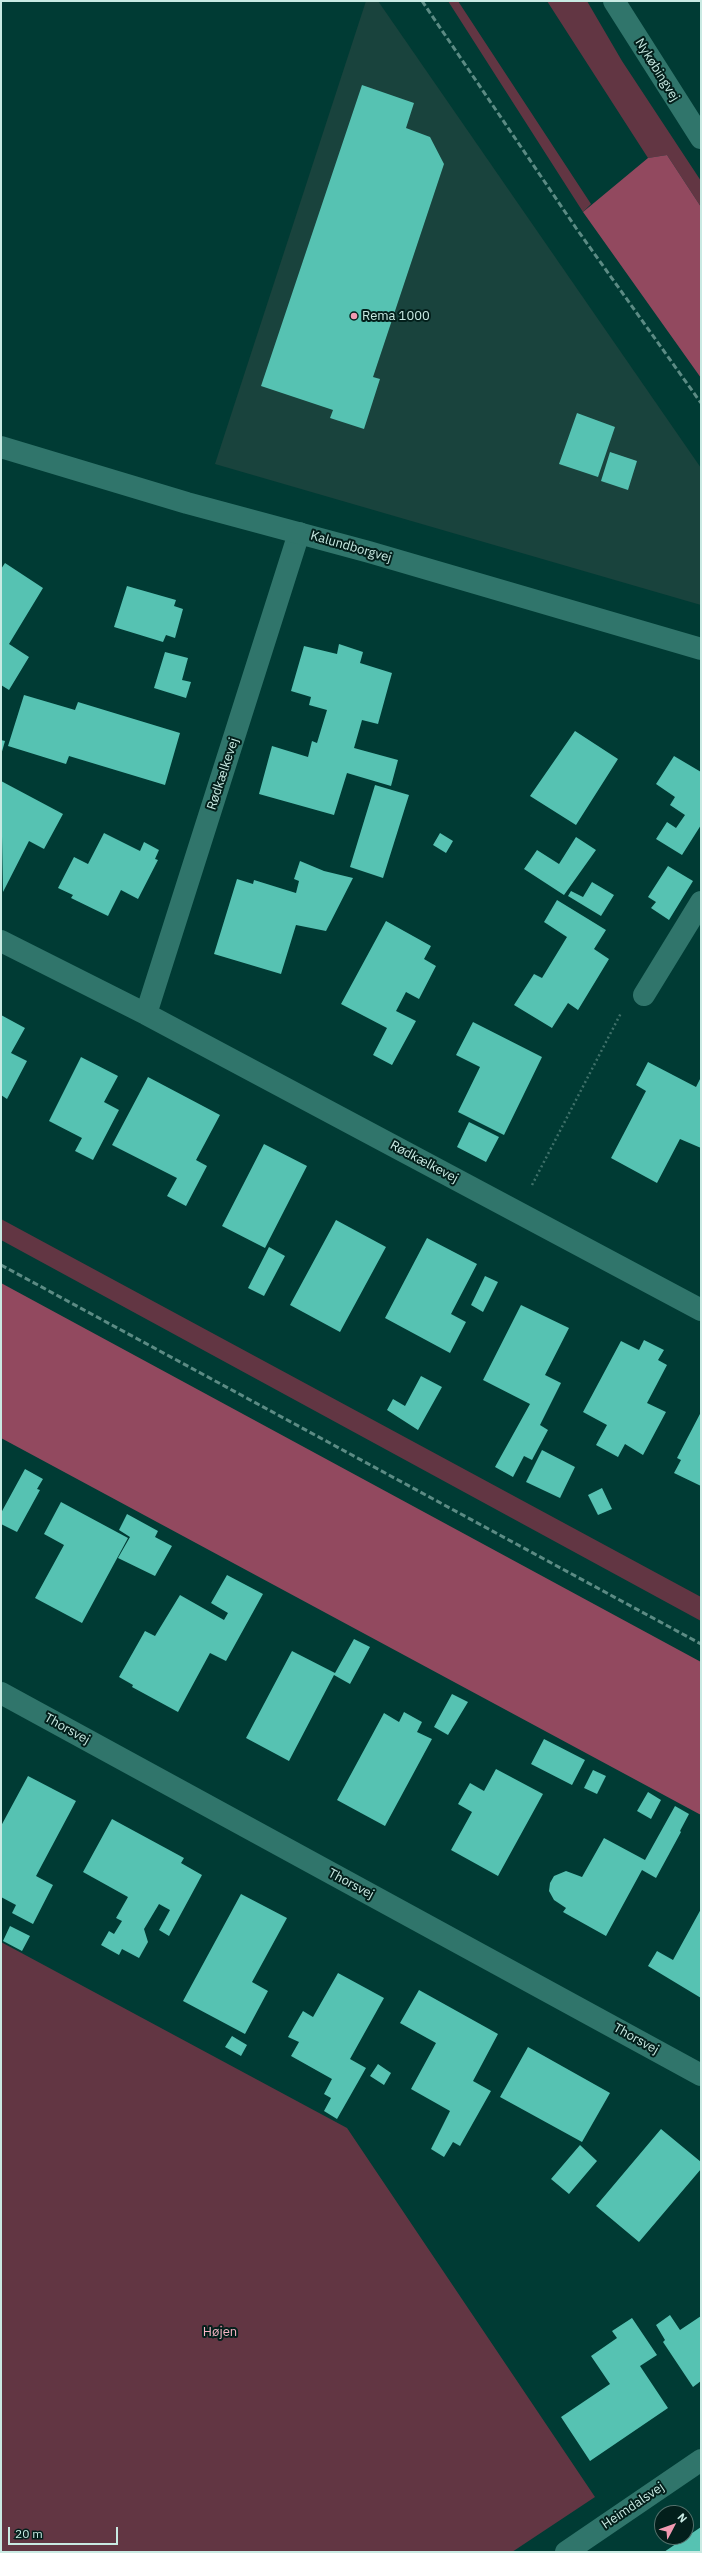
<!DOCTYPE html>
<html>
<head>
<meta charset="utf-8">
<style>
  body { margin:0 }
  #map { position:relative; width:702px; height:2553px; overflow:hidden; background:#003b34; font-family:"IBM Plex Sans",sans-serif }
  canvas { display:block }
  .frame { position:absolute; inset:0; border:2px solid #c9eae3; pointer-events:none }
  .north { position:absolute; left:654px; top:2505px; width:40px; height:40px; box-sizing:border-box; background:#031f1b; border:1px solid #52706b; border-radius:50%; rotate:49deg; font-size:11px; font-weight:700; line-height:16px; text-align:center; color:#c9eae3 }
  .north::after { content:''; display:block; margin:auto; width:14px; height:18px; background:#f19ab1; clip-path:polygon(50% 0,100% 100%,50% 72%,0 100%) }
  .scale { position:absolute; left:8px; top:2527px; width:110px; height:18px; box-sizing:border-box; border:2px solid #c9eae3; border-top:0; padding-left:5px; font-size:12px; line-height:14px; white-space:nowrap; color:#c9eae3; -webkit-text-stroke:3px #031f1b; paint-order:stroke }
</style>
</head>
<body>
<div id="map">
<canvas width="702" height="2553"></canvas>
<div class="frame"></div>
<div class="north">N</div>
<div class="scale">20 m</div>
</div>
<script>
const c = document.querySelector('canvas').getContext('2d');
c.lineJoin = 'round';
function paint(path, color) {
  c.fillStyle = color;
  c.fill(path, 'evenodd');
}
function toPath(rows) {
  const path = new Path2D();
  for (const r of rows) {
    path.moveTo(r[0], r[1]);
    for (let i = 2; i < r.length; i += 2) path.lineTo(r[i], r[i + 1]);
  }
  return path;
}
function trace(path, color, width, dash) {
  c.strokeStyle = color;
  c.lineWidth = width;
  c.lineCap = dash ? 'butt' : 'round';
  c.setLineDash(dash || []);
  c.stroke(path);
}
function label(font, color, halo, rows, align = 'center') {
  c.font = font + ' "IBM Plex Sans",sans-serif';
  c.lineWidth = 4;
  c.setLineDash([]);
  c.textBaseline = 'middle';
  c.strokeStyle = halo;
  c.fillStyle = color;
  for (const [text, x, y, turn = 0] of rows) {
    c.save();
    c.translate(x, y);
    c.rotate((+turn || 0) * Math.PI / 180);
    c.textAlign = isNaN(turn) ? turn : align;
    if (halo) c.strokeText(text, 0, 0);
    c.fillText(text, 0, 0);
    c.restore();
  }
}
const built = toPath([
  [366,1,378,1,701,468,701,605,215,464]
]);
const green = toPath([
  [448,1,458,1,591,204,583,212],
  [547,1,587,1,622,61,701,181,701,207,667,155,648,158],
  [1,1219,701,1597,701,1621,1,1240],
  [1,1942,347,2128,595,2497,512,2552,1,2552]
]);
const forest = toPath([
  [667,155,701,207,701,378,583,212,648,158],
  [1,1283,701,1662,701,1815,1,1438]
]);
const building = toPath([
  [362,85,414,103,406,128,430,137,444,164,373,377,380,379,364,429,330,418,333,410,261,386],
  [577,413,615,427,598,477,559,464],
  [610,452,637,461,628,490,601,481],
  [5,563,43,588,9,644,29,657,9,690,1,685,1,569],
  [127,586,176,600,174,606,183,609,175,638,166,635,163,642,114,627],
  [339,644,363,652,360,663,392,673,378,724,362,720,354,748,398,760,391,786,347,773,334,815,259,794,272,746,308,757,312,741,317,743,327,710,309,705,311,697,291,691,304,646,337,654],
  [165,652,188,658,182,680,191,682,186,698,154,688],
  [24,695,75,710,78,702,180,733,165,785,69,756,66,764,8,746],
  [575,731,618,759,576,825,530,796],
  [1,740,5,741,1,755],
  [674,756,701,772,701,825,682,855,656,839,667,822,676,828,685,815,670,805,675,797,656,784],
  [1,781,63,814,44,849,29,841,3,892],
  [375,785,409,795,383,878,350,867],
  [104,833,140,851,144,842,159,850,155,859,158,860,138,899,121,890,108,916,71,898,73,895,58,888,74,857,88,864],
  [440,833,453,841,446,853,433,845],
  [576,837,596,850,564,895,524,869,537,850,559,864],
  [300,861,324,871,353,878,326,931,296,925,281,974,214,954,237,879,253,884,254,880,296,893,299,881,294,879],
  [668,866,693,881,669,920,651,908,656,902,648,897],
  [592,882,614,895,601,916,568,896,571,891,583,897],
  [557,900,606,930,594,949,609,959,578,1010,568,1003,552,1028,514,1005,534,974,542,978,567,937,544,922],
  [386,921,431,946,424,959,436,966,419,999,406,992,396,1011,416,1021,392,1065,373,1055,387,1028,341,1004],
  [1,1015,25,1028,11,1053,27,1061,7,1099,1,1095],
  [473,1022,542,1057,504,1135,458,1112,480,1067,456,1055],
  [81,1057,118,1076,104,1102,119,1110,93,1160,75,1151,82,1138,49,1121],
  [648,1062,696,1087,701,1077,701,1148,680,1139,657,1183,611,1158,646,1091,636,1085],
  [148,1077,220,1115,196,1160,207,1166,186,1206,167,1196,177,1178,112,1145],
  [469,1122,499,1137,486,1162,457,1147],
  [264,1144,307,1166,265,1248,222,1226],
  [336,1220,386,1247,340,1332,290,1305],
  [427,1238,477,1264,451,1314,466,1322,450,1353,385,1318],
  [269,1247,285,1256,264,1296,248,1288],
  [485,1276,498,1282,483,1312,471,1305],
  [521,1305,569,1328,545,1375,561,1383,540,1425,548,1430,532,1460,524,1456,513,1477,495,1467,530,1404,483,1380],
  [644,1340,664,1350,658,1360,667,1365,647,1403,666,1412,643,1455,625,1444,618,1457,596,1445,607,1425,583,1412,621,1341,639,1350],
  [421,1376,442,1387,418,1430,387,1410,393,1399,405,1406],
  [701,1412,701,1486,674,1473,681,1460,677,1458],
  [542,1450,575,1467,560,1498,526,1482],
  [25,1469,43,1479,37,1489,40,1490,17,1532,1,1524,1,1513],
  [602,1488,612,1509,598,1515,588,1495],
  [61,1502,128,1538,82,1623,35,1598,64,1545,44,1534],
  [127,1514,158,1531,155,1537,172,1546,155,1576,118,1558,130,1537,119,1530],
  [227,1575,263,1594,226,1661,210,1653,178,1712,132,1687,133,1685,119,1677,145,1631,155,1636,180,1595,224,1620,228,1613,211,1603],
  [354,1639,370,1647,350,1684,334,1675,289,1761,246,1738,292,1651,335,1673],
  [452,1694,468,1702,448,1735,434,1727],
  [404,1712,422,1722,417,1732,432,1739,385,1826,337,1800,384,1713,399,1722],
  [544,1739,585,1760,572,1785,531,1764],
  [496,1769,543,1794,498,1876,451,1850,472,1812,458,1804,470,1783,484,1791],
  [593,1770,606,1776,597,1794,584,1788],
  [28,1776,76,1801,36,1876,53,1885,33,1924,12,1913,16,1905,1,1897,1,1826],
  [648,1792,661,1800,651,1819,637,1811],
  [675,1806,689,1814,680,1831,681,1832,656,1878,642,1870,606,1936,563,1912,566,1908,554,1900,549,1891,550,1883,554,1876,566,1871,582,1877,604,1838,645,1860],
  [112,1819,184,1858,181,1863,202,1875,169,1936,159,1930,170,1910,159,1904,144,1929,148,1942,139,1958,122,1949,119,1955,101,1945,109,1931,114,1934,122,1921,116,1918,128,1897,83,1872],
  [241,1894,287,1918,252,1982,268,1991,245,2034,183,2001],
  [701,1909,701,1998,648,1966,657,1951,673,1960],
  [10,1926,30,1936,22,1951,3,1941],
  [338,1973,384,1998,350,2059,366,2068,337,2119,324,2111,331,2098,324,2094,332,2079,291,2056,299,2042,288,2037,303,2011,313,2017],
  [419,1990,498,2034,473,2081,491,2091,460,2146,453,2142,444,2157,431,2149,450,2111,411,2089,436,2043,400,2023],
  [232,2036,247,2045,241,2056,225,2047],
  [528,2047,610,2093,582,2142,500,2097],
  [378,2064,391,2073,384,2085,370,2076],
  [661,2129,701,2162,701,2169,639,2242,596,2206],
  [580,2145,597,2161,569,2194,551,2179],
  [670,2315,680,2330,701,2316,701,2381,693,2387,663,2342,665,2340,656,2325],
  [632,2318,657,2355,640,2366,668,2408,590,2461,561,2417,610,2384,591,2356,617,2338,612,2331],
  [701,2527,701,2552,664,2552]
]);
const path = toPath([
  [532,1185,621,1013]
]);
const minor = toPath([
  [1,941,146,1014,701,1310],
  [644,995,701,902],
  [146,1014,299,533],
  [1,1693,701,2075],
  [566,2552,701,2460]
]);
const tertiary = toPath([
  [614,1,701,138],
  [1,447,187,503,369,552,701,649]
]);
const rail = toPath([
  [422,1,576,228,701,403],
  [1,1265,701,1644]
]);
const markers = [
  [354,316,4,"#f19ab1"]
];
const streetNames = [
  ["Nykøbingvej",657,70,58],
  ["Kalundborgvej",351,547,16],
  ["Rødkælkevej",223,774,-72],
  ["Rødkælkevej",424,1162,28],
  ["Thorsvej",67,1729,29],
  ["Thorsvej",351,1884,28],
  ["Thorsvej",636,2039,29],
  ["Heimdalsvej",633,2506,-34]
];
const poiNames = [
  ["Rema 1000",362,316]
];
const parkNames = [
  ["Højen",220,2332]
];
paint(built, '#19433d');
paint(green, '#623643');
paint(forest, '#92495f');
paint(building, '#56c2b2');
trace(path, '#3f716a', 2.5, [2, 3]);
trace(minor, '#30756b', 22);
trace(tertiary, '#30756b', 22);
trace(rail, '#5c8b84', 3, [6, 3]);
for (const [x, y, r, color] of markers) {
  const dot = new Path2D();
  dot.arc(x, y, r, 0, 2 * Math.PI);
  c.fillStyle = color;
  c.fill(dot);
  trace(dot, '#031f1b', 1.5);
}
label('13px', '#c9eae3', '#031f1b', streetNames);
label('13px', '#c9eae3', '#031f1b', poiNames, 'left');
label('13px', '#f7b5c5', '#031f1b', parkNames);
</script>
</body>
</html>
